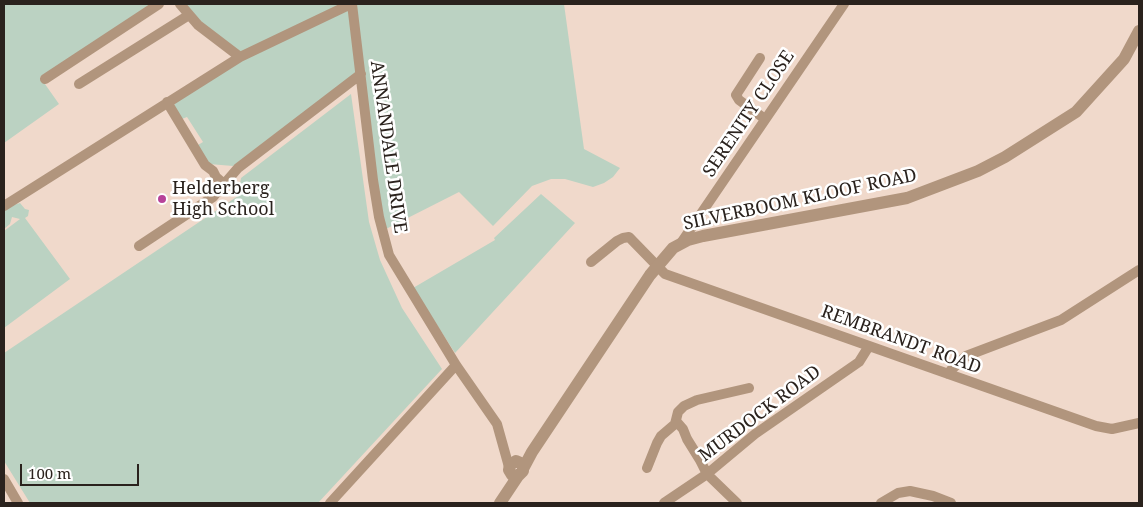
<!DOCTYPE html>
<html>
<head>
<meta charset="utf-8">
<style>
  body { margin:0 }
  #map { position:relative; width:1143px; height:507px; overflow:hidden; background:#f0d9cb; font-family:"Noto Serif",serif }
  canvas { display:block }
  .frame { position:absolute; inset:0; border:5px solid #2a221d; pointer-events:none }
  .scale { position:absolute; left:20px; top:464px; width:119px; height:22px; box-sizing:border-box; border:2px solid #2a221d; border-top:0; padding-left:6px; font-size:15px; line-height:18px; white-space:nowrap; color:#2a221d; -webkit-text-stroke:4px #fff; paint-order:stroke }
</style>
</head>
<body>
<div id="map">
<canvas width="1143" height="507"></canvas>
<div class="frame"></div>
<div class="scale">100 m</div>
</div>
<script>
const c = document.querySelector('canvas').getContext('2d');
c.lineJoin = 'round';
function paint(path, color) {
  c.fillStyle = color;
  c.fill(path, 'evenodd');
}
function toPath(rows) {
  const path = new Path2D();
  for (const r of rows) {
    path.moveTo(r[0], r[1]);
    for (let i = 2; i < r.length; i += 2) path.lineTo(r[i], r[i + 1]);
  }
  return path;
}
function trace(path, color, width, dash) {
  c.strokeStyle = color;
  c.lineWidth = width;
  c.lineCap = dash ? 'butt' : 'round';
  c.setLineDash(dash || []);
  c.stroke(path);
}
function label(font, color, halo, rows, align = 'center') {
  c.font = font + ' "Noto Serif",serif';
  c.lineWidth = 5;
  c.setLineDash([]);
  c.textBaseline = 'middle';
  c.strokeStyle = halo;
  c.fillStyle = color;
  for (const [text, x, y, turn = 0] of rows) {
    c.save();
    c.translate(x, y);
    c.rotate((+turn || 0) * Math.PI / 180);
    c.textAlign = isNaN(turn) ? turn : align;
    if (halo) c.strokeText(text, 0, 0);
    c.fillText(text, 0, 0);
    c.restore();
  }
}
const green = toPath([
  [4,4,154,4,40,77,59,104,4,143],
  [182,4,343,4,244,53,234,52],
  [354,4,564,4,584,149,620,168,613,177,604,183,593,187,565,179,551,179,532,186,493,226,459,192,384,230],
  [348,7,356,73,233,166,209,164,198,145,203,142,187,117,182,119,174,105,177,98,241,59],
  [351,94,369,222,380,260,402,308,442,369,318,503,30,503,4,461,4,353,238,196,241,178],
  [541,194,575,223,455,353,413,288,495,240,494,238],
  [20,203,25,209,29,210,28,216,25,218,70,279,4,328,4,231,20,219,12,217,10,224,4,229,4,208]
]);
const minor = toPath([
  [180,4,198,25,240,57],
  [352,4,373,180,379,217,389,255,456,365,497,424,509,467],
  [760,58,736,95,739,100,765,119],
  [45,79,159,4],
  [79,84,189,15],
  [167,102,205,165,213,171,216,177,224,184],
  [4,206,240,57,351,4],
  [681,243,844,4],
  [139,246,213,197,238,168,361,74],
  [591,262,617,241,623,238,629,237,665,274,1096,426,1112,429,1139,423],
  [948,374,951,370,966,356,1061,320,1139,270],
  [676,421,683,429,687,439,700,460,707,474,737,503],
  [647,468,657,443,661,436,675,424,678,412,684,406,697,400,749,388],
  [4,479,18,503],
  [330,503,456,365],
  [664,503,707,474,755,434,859,362,869,346],
  [881,503,898,493,910,491,933,496,951,503]
]);
const tertiary = toPath([
  [524,467,532,452,650,275,673,248,688,240,703,236,907,198,978,171,1005,157,1076,112,1124,59,1139,31],
  [500,503,518,476,523,471,523,464,516,461,510,465,509,470,512,475,518,476]
]);
const markers = [
  [162,199,5,"#b74299"]
];
const streetNames = [
  ["SERENITY CLOSE",749,114,-56],
  ["ANNANDALE DRIVE",388,147,82],
  ["SILVERBOOM KLOOF ROAD",800,200,-12],
  ["REMBRANDT ROAD",901,340,20],
  ["MURDOCK ROAD",760,414,-37]
];
const poiNames = [
  ["Helderberg",172,189],
  ["High School",172,210]
];
paint(green, '#bbd2c2');
trace(minor, '#b1957d', 10);
trace(tertiary, '#b1957d', 12);
for (const [x, y, r, color] of markers) {
  const dot = new Path2D();
  dot.arc(x, y, r, 0, 2 * Math.PI);
  c.fillStyle = color;
  c.fill(dot);
  trace(dot, '#fff', 2);
}
label('18px', '#2a221d', '#fff', streetNames);
label('18px', '#2a221d', '#fff', poiNames, 'left');
</script>
</body>
</html>
